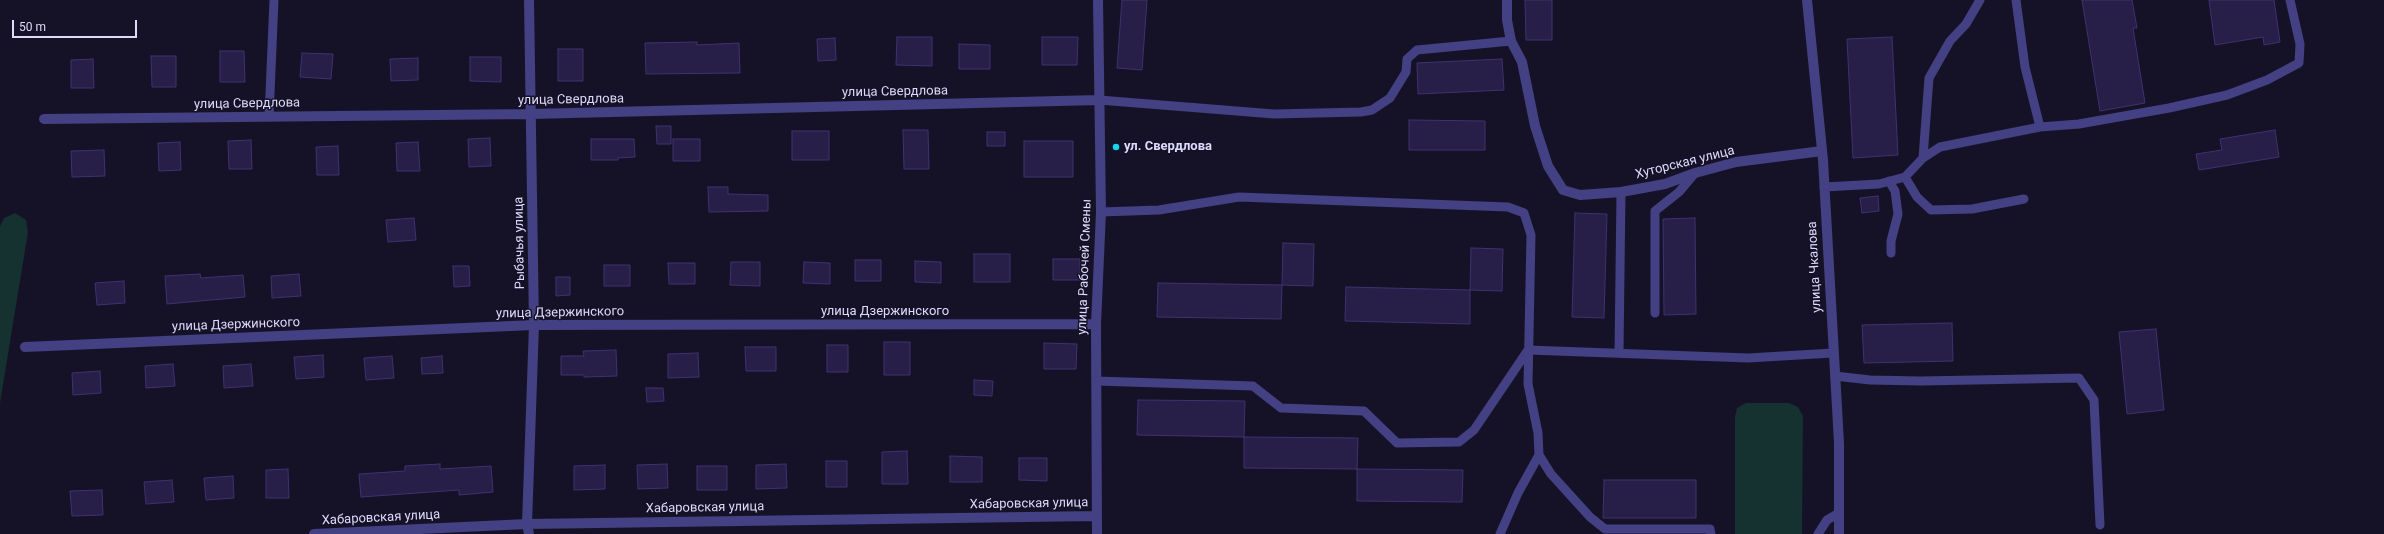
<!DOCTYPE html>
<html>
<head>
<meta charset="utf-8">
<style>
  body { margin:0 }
  #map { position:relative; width:2384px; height:534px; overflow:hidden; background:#151227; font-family:Roboto,sans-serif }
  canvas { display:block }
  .scale { position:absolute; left:12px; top:20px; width:125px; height:18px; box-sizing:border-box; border:2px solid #dedafd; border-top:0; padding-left:5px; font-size:12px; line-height:14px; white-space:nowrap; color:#dedafd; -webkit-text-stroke:3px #151227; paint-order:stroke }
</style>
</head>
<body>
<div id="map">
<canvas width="2384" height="534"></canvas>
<div class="scale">50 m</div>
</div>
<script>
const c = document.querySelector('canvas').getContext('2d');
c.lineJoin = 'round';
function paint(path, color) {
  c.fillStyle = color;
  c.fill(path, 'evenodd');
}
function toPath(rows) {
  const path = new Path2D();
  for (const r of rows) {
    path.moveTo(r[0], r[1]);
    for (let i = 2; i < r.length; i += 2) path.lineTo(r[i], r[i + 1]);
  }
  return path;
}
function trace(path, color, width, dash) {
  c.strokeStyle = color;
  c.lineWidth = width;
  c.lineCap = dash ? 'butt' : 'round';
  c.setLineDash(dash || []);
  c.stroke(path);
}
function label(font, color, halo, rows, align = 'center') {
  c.font = font + ' Roboto,sans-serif';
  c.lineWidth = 3;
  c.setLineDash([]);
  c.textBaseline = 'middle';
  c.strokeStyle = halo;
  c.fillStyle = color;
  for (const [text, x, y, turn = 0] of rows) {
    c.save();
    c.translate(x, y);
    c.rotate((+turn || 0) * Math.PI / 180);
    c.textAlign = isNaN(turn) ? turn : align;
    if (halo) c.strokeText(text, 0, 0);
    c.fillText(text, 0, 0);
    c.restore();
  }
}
const green = toPath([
  [15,213,26,220,28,232,0,403,0,226,4,218],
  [1746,403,1789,403,1798,407,1803,416,1802,534,1735,534,1735,417,1737,408]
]);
const building = toPath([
  [1122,0,1147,0,1142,70,1117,68,1122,0],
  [1525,0,1552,0,1552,40,1526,40,1525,0],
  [2082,0,2132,0,2137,28,2133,28,2145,103,2100,111,2082,0],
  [2209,0,2274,0,2280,42,2264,45,2263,37,2215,45,2209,0],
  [897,37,932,37,932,66,896,65,897,37],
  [1042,37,1078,37,1077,65,1042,65,1042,37],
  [1892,37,1898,155,1853,158,1847,39,1892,37],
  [835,38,836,60,818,61,817,39,835,38],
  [697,42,697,45,739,43,740,73,646,74,645,43,697,42],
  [959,44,990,45,990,69,959,69,959,44],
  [558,49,583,49,583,81,558,81,558,49],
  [220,51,244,51,245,82,220,82,220,51],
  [302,53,333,54,331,79,300,77,302,53],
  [151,56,176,56,176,87,152,87,151,56],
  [470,57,501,57,501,82,470,81,470,57],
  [418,58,418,80,391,81,390,59,418,58],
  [93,59,94,88,71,88,71,60,93,59],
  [1502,59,1504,90,1418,94,1417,63,1502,59],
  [1409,120,1485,121,1485,150,1409,150,1409,120],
  [656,126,671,126,671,144,657,144,656,126],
  [903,130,928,130,929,169,904,169,903,130],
  [2275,130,2279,157,2199,170,2196,154,2222,150,2220,139,2275,130],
  [792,131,829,131,829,160,792,160,792,131],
  [987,132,1005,132,1005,146,987,146,987,132],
  [490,138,491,166,469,167,468,139,490,138],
  [591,139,634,139,635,157,618,158,618,160,591,160,591,139],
  [673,139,700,139,700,161,673,161,673,139],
  [251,140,252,169,229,169,228,141,251,140],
  [1024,141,1073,141,1073,177,1024,177,1024,141],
  [180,142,181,170,159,171,158,143,180,142],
  [418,142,420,171,397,171,396,143,418,142],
  [338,146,339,175,317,175,316,147,338,146],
  [104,150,105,176,72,177,71,151,104,150],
  [708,187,728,187,728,194,768,195,768,211,709,212,708,187],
  [1878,196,1879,211,1862,213,1860,198,1878,196],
  [1575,213,1607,214,1604,318,1572,317,1575,213],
  [414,218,416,240,388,242,386,220,414,218],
  [1695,218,1696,314,1664,315,1663,219,1695,218],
  [1283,243,1314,244,1313,286,1282,285,1283,243],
  [1471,248,1503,249,1502,291,1470,290,1471,248],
  [974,254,1010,254,1010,282,974,282,974,254],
  [1053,259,1080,259,1080,280,1053,280,1053,259],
  [855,260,881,260,881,281,855,281,855,260],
  [915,261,941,262,941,283,915,282,915,261],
  [731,262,760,262,760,286,730,285,731,262],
  [804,262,830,263,830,284,803,283,804,262],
  [668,263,695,263,695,284,669,284,668,263],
  [604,265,630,265,630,286,604,286,604,265],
  [453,266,469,266,470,286,454,287,453,266],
  [200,274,201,278,243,275,245,297,167,304,165,276,200,274],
  [299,274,301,296,272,298,271,276,299,274],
  [556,277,570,277,570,295,556,296,556,277],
  [124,281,125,303,97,305,95,283,124,281],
  [1158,283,1282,285,1281,319,1157,317,1158,283],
  [1346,287,1470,290,1470,324,1345,321,1346,287],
  [1952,323,1953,361,1864,363,1862,325,1952,323],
  [2156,329,2164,410,2127,414,2119,332,2156,329],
  [884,342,910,342,910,375,884,375,884,342],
  [1044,343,1077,344,1076,369,1044,369,1044,343],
  [827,345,848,345,848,372,827,372,827,345],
  [745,347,776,347,776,371,746,371,745,347],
  [616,350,617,376,584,377,584,375,561,375,561,356,584,356,583,351,616,350],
  [698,353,699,377,668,378,668,354,698,353],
  [323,355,324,377,296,379,294,357,323,355],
  [392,356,394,378,366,380,364,358,392,356],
  [442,356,443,373,422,374,421,358,442,356],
  [173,364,175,386,146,388,145,366,173,364],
  [251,364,253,386,224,388,223,366,251,364],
  [100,371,101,393,73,395,72,373,100,371],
  [974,380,993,381,992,396,974,395,974,380],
  [646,388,663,388,664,401,647,402,646,388],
  [1138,400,1245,401,1244,437,1137,435,1138,400],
  [1244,437,1358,438,1357,469,1244,468,1244,437],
  [907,451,908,484,882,484,882,452,907,451],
  [950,456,982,457,982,482,950,482,950,456],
  [1019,458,1047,458,1047,481,1019,480,1019,458],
  [826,461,847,461,847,487,826,487,826,461],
  [440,464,440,469,491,466,493,492,459,495,459,490,361,497,359,474,405,471,405,466,440,464],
  [667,464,668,488,638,489,637,465,667,464],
  [786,464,787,488,756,489,756,465,786,464],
  [605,465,605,489,574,490,574,466,605,465],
  [697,466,727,466,727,490,697,490,697,466],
  [288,469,289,498,266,498,266,470,288,469],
  [1357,469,1463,470,1462,502,1357,501,1357,469],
  [233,476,234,498,206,500,204,478,233,476],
  [172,480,174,502,146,504,144,482,172,480],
  [1604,480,1696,480,1696,518,1603,518,1604,480],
  [102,490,103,515,72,516,70,491,102,490]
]);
const service = toPath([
  [2016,0,2025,67,2040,127],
  [1099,100,1274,114,1361,112,1372,110,1390,98,1406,72,1407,59,1417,50,1511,41],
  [269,117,274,0],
  [1923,158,1940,147,2040,127,2079,124,2169,108,2227,95,2267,80,2299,63,2300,44,2290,0],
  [1905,177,1917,197,1931,210,1972,209,2024,199],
  [1889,181,1895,191,1898,214,1891,241,1891,253],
  [1824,187,1879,184,1905,177,1923,158,1929,78,1950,41,1966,24,1980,0],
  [1101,212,1159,210,1239,197,1508,207,1524,213,1531,235,1528,384,1538,433,1539,455,1551,474,1590,517,1605,529,1710,529,1711,534],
  [1655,313,1655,211,1679,192,1695,173],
  [1619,353,1621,192],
  [1835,376,1870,380,1921,381,2079,378,2094,400,2100,525],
  [1096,381,1253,386,1281,408,1364,411,1397,443,1459,442,1474,430,1528,350,1748,358,1833,353],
  [1500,534,1518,493,1539,455],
  [1818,534,1827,520,1839,513]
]);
const minor = toPath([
  [1507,0,1507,20,1511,41,1522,62,1535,126,1548,166,1563,190,1580,195,1621,192,1665,184,1695,173,1736,162,1822,151],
  [1807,0,1823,160,1839,443,1839,534],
  [44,119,531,114,1099,100],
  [25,347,534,325,1096,324],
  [314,534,527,524,1097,516],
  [529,534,527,524,534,325,529,0],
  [1097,534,1096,324,1101,212,1098,0]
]);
const markers = [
  [1116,147,4,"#13d7f0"]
];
const streetNames = [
  ["улица Свердлова",895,92,-1],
  ["улица Свердлова",571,100,-1],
  ["улица Свердлова",247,104,-1],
  ["Хуторская улица",1685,163,-14],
  ["Рыбачья улица",520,243,-91],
  ["улица Рабочей Смены",1085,267,-88],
  ["улица Чкалова",1815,267,-93],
  ["улица Дзержинского",885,312],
  ["улица Дзержинского",560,313,-1],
  ["улица Дзержинского",236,325,-2],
  ["Хабаровская улица",1029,504,-1],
  ["Хабаровская улица",705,508,-1],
  ["Хабаровская улица",381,518,-3]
];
const poiNames = [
  ["ул. Свердлова",1124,147]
];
paint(green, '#153130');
paint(building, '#271f47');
trace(building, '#3f3271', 1);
trace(service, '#434083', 9);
trace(minor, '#434083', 10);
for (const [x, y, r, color] of markers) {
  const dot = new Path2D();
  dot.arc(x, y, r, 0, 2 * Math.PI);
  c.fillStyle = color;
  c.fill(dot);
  trace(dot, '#151227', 1.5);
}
label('13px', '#dedafd', '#151227', streetNames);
label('bold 13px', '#dedafd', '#151227', poiNames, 'left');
</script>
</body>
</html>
